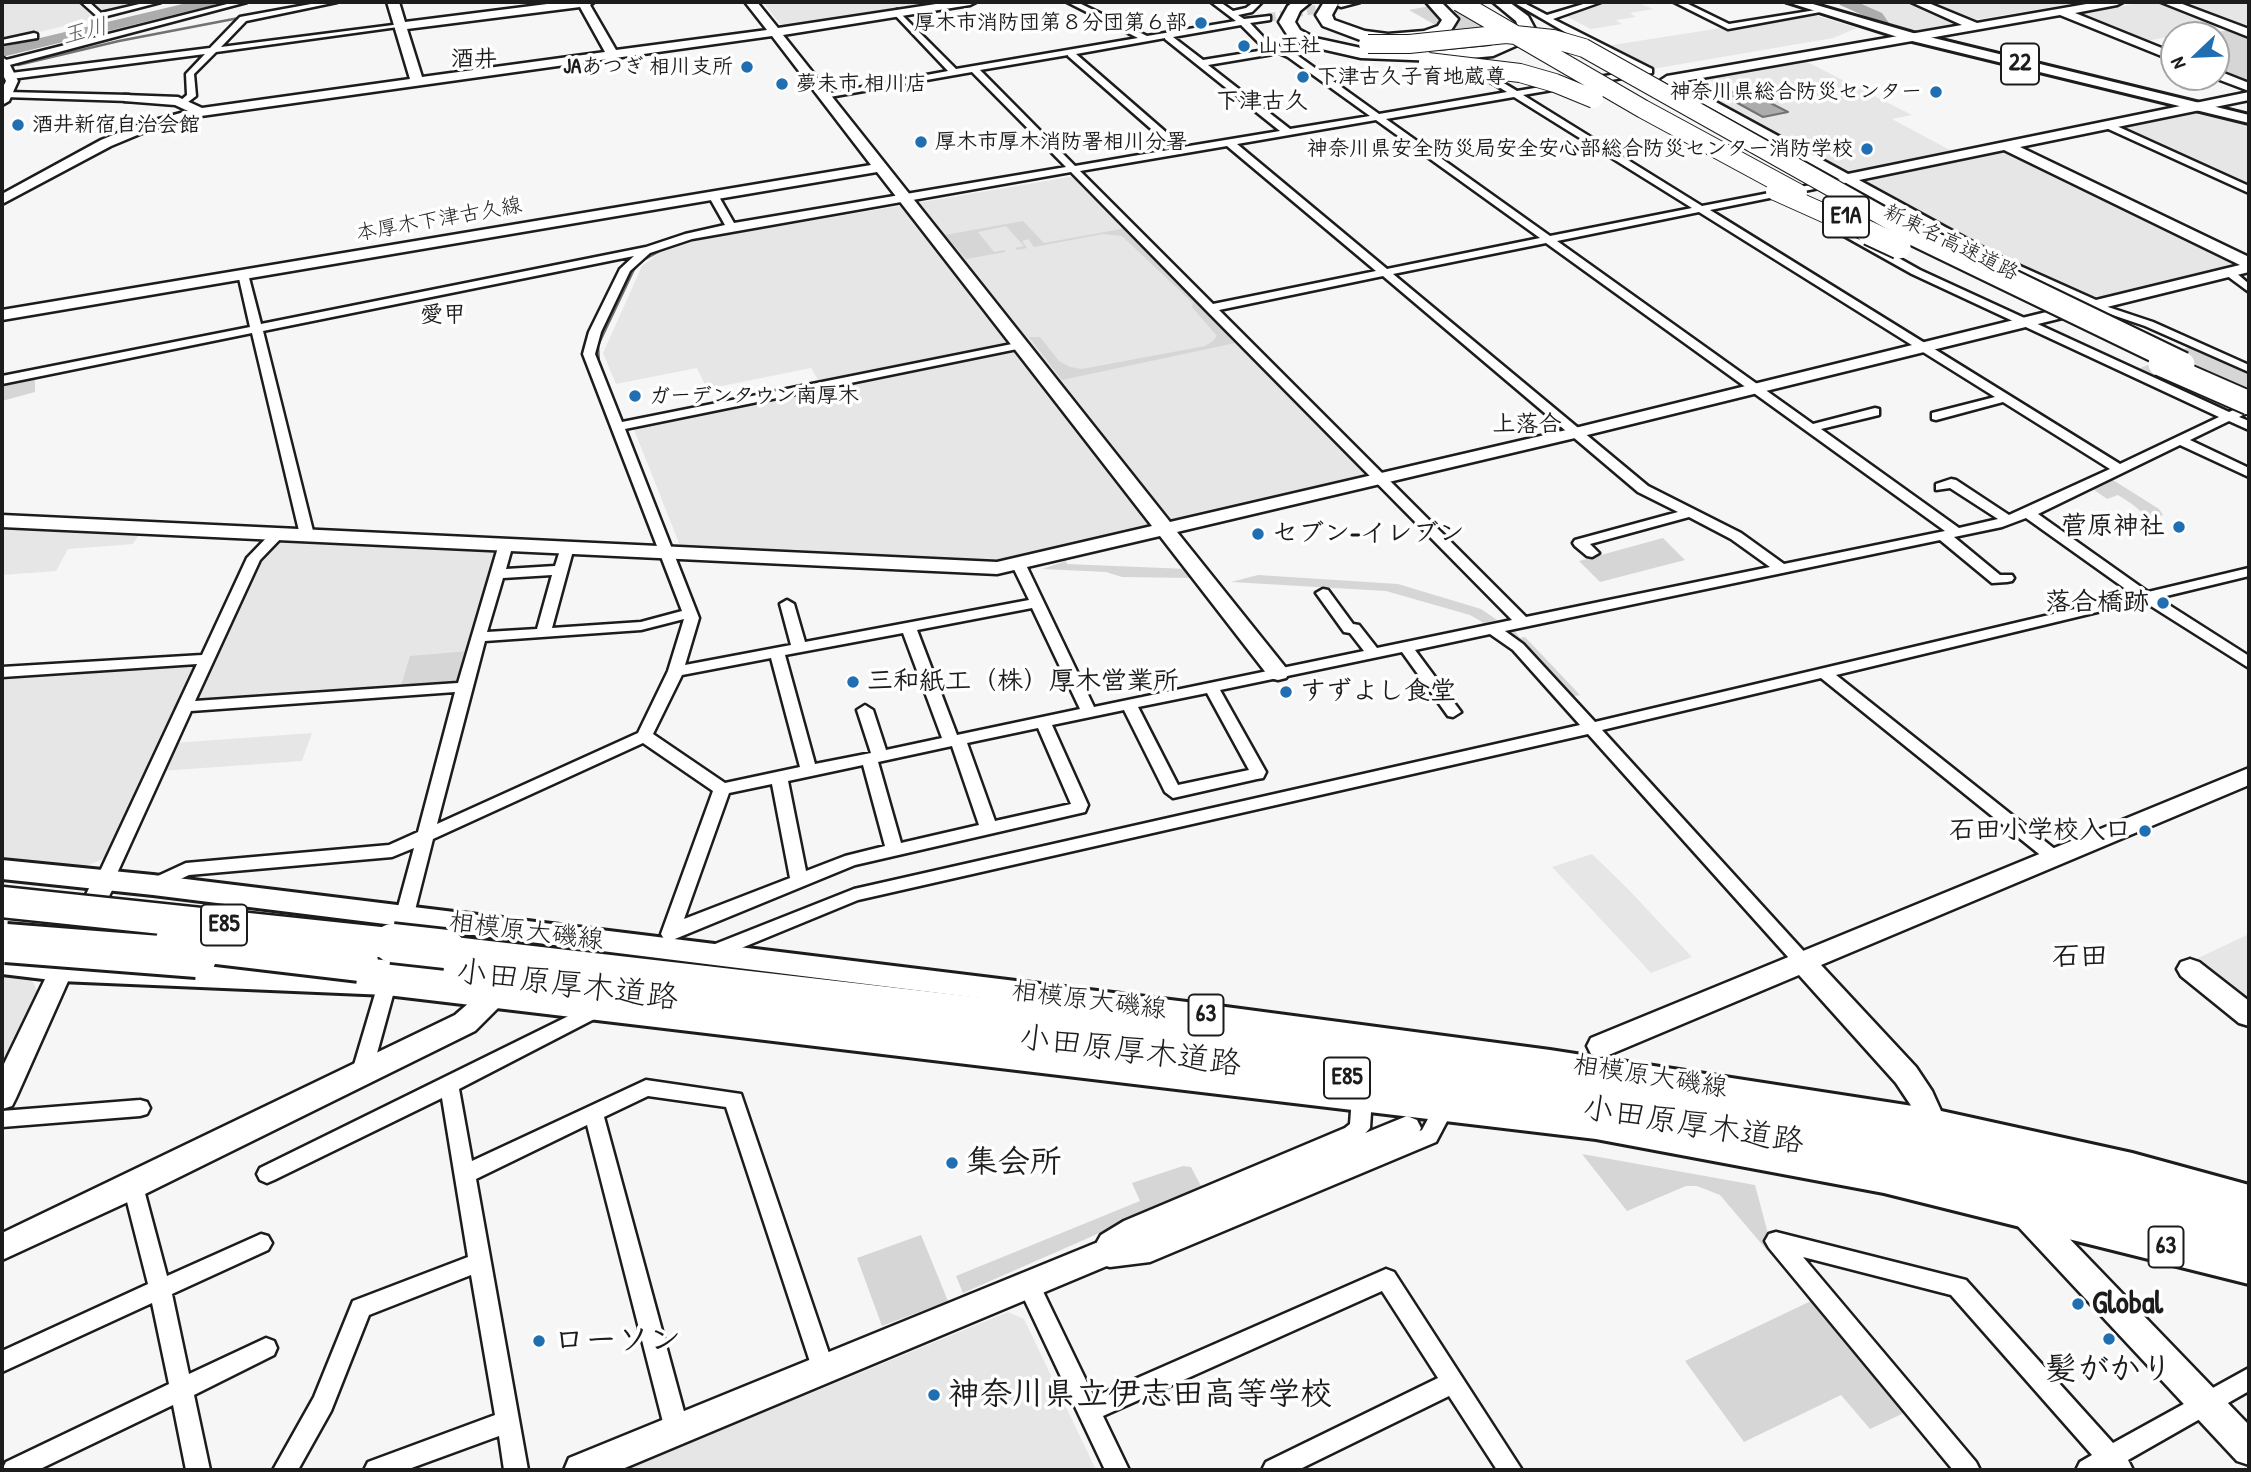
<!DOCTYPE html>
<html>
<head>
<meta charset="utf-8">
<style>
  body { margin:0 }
  #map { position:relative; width:2251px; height:1472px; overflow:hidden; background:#f6f6f6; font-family:"Patrick Hand",sans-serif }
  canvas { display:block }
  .frame { position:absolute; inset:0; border:4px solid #1c1c1c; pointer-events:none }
  .north { position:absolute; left:2160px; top:21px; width:70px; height:70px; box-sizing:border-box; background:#fff; border:2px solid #a4a4a4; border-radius:50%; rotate:247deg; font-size:19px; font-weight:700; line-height:28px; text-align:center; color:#1c1c1c }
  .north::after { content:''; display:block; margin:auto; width:24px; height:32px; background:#1f6fb2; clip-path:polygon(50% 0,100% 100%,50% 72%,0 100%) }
</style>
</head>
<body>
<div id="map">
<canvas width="2251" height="1472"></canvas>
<div class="frame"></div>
<div class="north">N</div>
</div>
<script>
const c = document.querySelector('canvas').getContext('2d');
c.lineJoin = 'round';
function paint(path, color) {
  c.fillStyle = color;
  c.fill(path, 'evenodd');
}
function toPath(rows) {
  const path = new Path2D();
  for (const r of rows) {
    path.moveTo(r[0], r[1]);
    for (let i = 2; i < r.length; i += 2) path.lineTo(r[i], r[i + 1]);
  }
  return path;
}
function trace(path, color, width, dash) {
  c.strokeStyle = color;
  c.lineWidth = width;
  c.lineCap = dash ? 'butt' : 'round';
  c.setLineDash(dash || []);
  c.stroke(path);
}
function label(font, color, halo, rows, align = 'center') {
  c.font = font + ' "Patrick Hand","Klee One",sans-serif';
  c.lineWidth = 7;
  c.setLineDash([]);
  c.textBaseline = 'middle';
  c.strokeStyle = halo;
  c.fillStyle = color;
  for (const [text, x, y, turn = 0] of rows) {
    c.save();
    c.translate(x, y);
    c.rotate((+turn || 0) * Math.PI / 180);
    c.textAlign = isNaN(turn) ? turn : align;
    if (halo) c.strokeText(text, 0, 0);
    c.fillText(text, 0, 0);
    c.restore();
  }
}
const built = toPath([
  [2,2,151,2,102,14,93,19,2,41],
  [763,2,957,2,790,25,780,24],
  [1605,2,1636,2,1653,9,1630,13,1636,17,1616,20,1622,24,1591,29,1564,15],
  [1839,2,1913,2,1956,20,1955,24,1919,30,1897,28,1875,22,1873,17],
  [1922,2,2082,2,1974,20,1962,19],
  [2144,2,2160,2,2223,27,2146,41,2079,16,2079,14],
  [2172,2,2249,2,2249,31],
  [1811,14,1857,28,1833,38,1652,69,1606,46],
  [1805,61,1912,115,1892,119,1948,149,1977,155,1999,151,2015,153,2230,259,2232,265,2106,297,2085,296,2004,260,1862,182,1862,179,1841,170,1685,85,1688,81],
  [2191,113,2249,125,2249,188,2122,130,2122,127],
  [1076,176,1371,475,997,564,681,548,633,427,823,388,811,368,707,389,697,368,616,384,603,353,642,266,666,248,697,240],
  [2,525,139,534,133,544,68,549,56,571,2,575],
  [284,540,491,550,498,554,457,685,180,706,108,857,86,866,2,857,2,675,208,661,257,557,272,544],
  [312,733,302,761,160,771,173,743],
  [1592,854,1626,887,1692,957,1651,973,1552,867],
  [2249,934,2249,1004,2194,960],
  [2,973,30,976,40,997,2,1082],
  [1008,1312,1024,1319,1096,1470,624,1470]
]);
const green = toPath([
  [1430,6,1441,13,1460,10,1510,40,1479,50,1409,10],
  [2228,30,2249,35,2249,85,2216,72,2216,35,2201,35],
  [1023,221,1044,243,1127,228,1206,309,1203,310,1235,343,1062,380,1029,337,1040,337,1059,361,1070,367,1082,369,1205,346,1213,341,1217,336,1192,307,1193,303,1122,236,1103,234,1034,247,1028,239,1022,241,1027,248,1017,250,1015,248,1024,246,1006,226,978,232,994,252,1005,250,1005,252,966,259,945,235],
  [2191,346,2249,372,2249,398,2229,408,2214,408,2134,371],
  [35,377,35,392,2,401,2,382],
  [2113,480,2159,509,2163,515,2151,519,2146,516,2137,519,2134,517,2144,514,2132,504,2118,495,2107,499,2093,489],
  [1663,538,1685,560,1600,582,1579,561],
  [1066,561,1067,564,1187,569,1193,578,1122,577,1106,572,1042,569],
  [1258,575,1398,584,1481,609,1497,620,1484,623,1470,615,1386,591,1231,582],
  [1513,629,1520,638,1525,637,1580,695,1570,697,1504,631],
  [469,651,458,683,400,689,410,656],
  [1582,1154,1755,1185,1771,1245,1765,1248,1720,1195,1697,1186,1686,1186,1627,1211],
  [1183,1166,1191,1167,1202,1188,963,1293,956,1276,1140,1201,1132,1183],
  [921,1235,948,1301,882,1326,857,1258],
  [1813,1300,1906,1412,1870,1429,1841,1395,1744,1442,1685,1361]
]);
const water = toPath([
  [1745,90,1788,112,1763,117,1721,94,1745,90]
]);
const streamFar1 = toPath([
  [18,65,119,41,244,17],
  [1017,182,1076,171]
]);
const stream = toPath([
  [598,364,597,345,633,269,641,260,663,248]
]);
const river = toPath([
  [191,2,217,2,214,5,2,57,2,47,191,2],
  [1838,2,1857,2,1882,13,1889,23,1886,26,1876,26,1871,19,1840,5,1838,2]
]);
const streetTunnel = toPath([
  [1267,18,1340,5]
]);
const secondaryTunnel = toPath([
  [1407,1128,1455,1108]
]);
const street = toPath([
  [81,2,89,2,101,13,148,2,161,2,99,18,81,2],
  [235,2,247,2,2,67,2,61,235,2],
  [322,2,337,2,246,21,221,47,401,24,405,26,216,52,194,74,196,96,184,105,179,102,187,95,186,74,205,54,11,79,7,76,11,73,210,48,240,17,322,2],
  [1067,2,1077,2,1147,36,1236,21,1211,2,1220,2,1233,11,1246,8,1254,2,1262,2,1252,12,1238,15,1244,19,1270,16,1270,20,1250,23,1266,40,1294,53,1379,114,1507,92,1474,72,1473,70,1477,67,1517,91,1640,70,1591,47,1513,2,1522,2,1547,15,1590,2,1601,2,1553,19,1652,69,1652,73,1523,95,1702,206,1852,177,1852,181,1849,182,1710,210,2120,464,2219,417,1912,274,1828,227,1828,223,1836,223,1920,270,2229,412,2249,403,2249,412,2239,417,2249,421,2249,430,2229,421,2190,440,2249,468,2249,477,2180,445,2038,514,2148,592,2249,568,2249,576,2158,598,2249,656,2249,668,2143,601,1836,675,2061,854,2064,858,2061,862,2055,864,2049,862,1821,678,1602,730,1809,957,1812,962,1809,967,1803,969,1797,967,1588,734,858,900,717,958,711,960,705,958,702,953,705,948,854,889,1580,725,1513,650,1490,634,1415,650,1461,712,1453,717,1448,716,1402,652,1220,690,1266,772,1263,778,1257,779,1173,798,1165,792,1124,710,1052,725,1088,805,1085,812,855,865,670,941,664,939,661,934,713,791,643,743,433,839,413,918,410,923,404,925,398,923,395,918,414,848,392,857,189,875,159,889,147,889,144,885,147,881,186,863,389,845,418,832,455,692,191,711,114,880,111,884,105,886,99,884,96,880,197,664,2,677,2,667,202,655,247,558,274,530,284,530,286,533,260,560,195,701,458,683,499,544,506,540,513,544,506,569,555,566,562,544,572,544,574,547,552,628,641,622,682,611,583,354,589,332,620,269,634,256,263,331,314,535,307,539,300,535,252,333,2,384,2,376,250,327,238,274,243,271,248,274,261,324,646,247,685,234,725,225,708,195,713,192,718,195,734,223,1066,167,972,72,824,98,820,95,948,71,894,14,897,10,956,69,1138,38,1067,2],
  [1241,25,1260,44,1271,49,1203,60,1173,37,1241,25],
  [1165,38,1165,39,1280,131,1183,147,1076,54,1165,38],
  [1279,53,1288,57,1370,116,1290,129,1208,65,1279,53],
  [1068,55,1068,56,1174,149,1075,166,980,70,1068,55],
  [1514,97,1692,208,1550,236,1386,119,1514,97],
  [1376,120,1540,238,1387,269,1237,144,1376,120],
  [1227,146,1376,271,1213,304,1080,171,1227,146],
  [1071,172,1206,310,1512,620,1377,648,1359,625,1353,624,1328,590,1323,589,1316,593,1344,632,1350,633,1364,651,1094,707,1026,565,1019,561,1012,565,1029,600,805,642,794,604,787,600,780,604,791,645,685,665,699,618,625,429,1022,348,1028,345,1022,342,622,422,595,354,601,332,630,271,650,253,692,239,1071,172],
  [1699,212,1995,397,1932,413,1932,419,1936,420,2003,402,2110,469,2009,515,1956,480,1951,479,1936,484,1936,490,1950,488,1998,519,1959,528,1821,429,1879,415,1879,409,1875,408,1813,424,1557,241,1699,212],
  [1546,243,1945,531,1784,564,1741,533,1648,486,1393,274,1546,243],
  [1383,276,1638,492,1678,512,1575,540,1573,543,1575,546,1587,556,1592,557,1599,553,1590,544,1689,517,1731,539,1770,567,1526,617,1219,310,1383,276],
  [2026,518,2134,595,1595,722,1523,644,1505,631,1940,540,1992,583,2007,582,2012,581,2014,578,2012,575,2000,575,1954,537,2002,527,2026,518],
  [552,575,537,629,487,632,503,578,552,575],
  [1032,608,1080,709,957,735,917,630,1032,608],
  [684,619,668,671,638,733,437,824,485,641,641,630,684,619],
  [903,633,942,738,886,750,873,710,865,705,857,710,871,753,815,764,785,655,903,633],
  [771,658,800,767,725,783,653,734,682,675,771,658],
  [1207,693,1249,770,1178,785,1138,707,1207,693],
  [1038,728,1071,804,995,821,967,743,1038,728],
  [952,746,979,825,901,843,878,762,952,746],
  [863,765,885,846,845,856,806,871,788,781,863,765],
  [772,784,790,878,684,919,729,793,772,784],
  [1345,2,1360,2,1341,7,1337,5,1345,2],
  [1674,2,1684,2,1729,24,1822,9,1826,11,1728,29,1674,2],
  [34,33,37,34,37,38,2,44,2,40,34,33],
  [7,92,129,95,134,98,129,101,4,97,4,93,7,92],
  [2104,123,2110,123,2249,186,2249,193,2104,127,2104,123],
  [2226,271,2234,271,2249,284,2249,292,2226,275,2226,271],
  [2096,303,2153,322,2249,365,2249,372,2145,326,2092,308,2090,306,2096,303],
  [387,977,393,979,396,984,371,1075,368,1081,361,1083,354,1081,351,1075,378,984,381,979,387,977],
  [597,1002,604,1004,606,1009,604,1014,459,1089,472,1161,646,1080,741,1094,835,1371,832,1378,824,1382,816,1378,813,1371,726,1107,648,1096,604,1117,689,1430,685,1438,677,1441,669,1438,665,1430,587,1125,476,1179,528,1470,504,1470,499,1436,406,1470,364,1470,368,1462,495,1415,471,1275,369,1315,331,1411,298,1470,273,1470,314,1397,353,1301,468,1257,442,1098,274,1180,267,1183,260,1180,257,1174,260,1168,597,1002],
  [1362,1089,1369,1091,1372,1097,1370,1128,1359,1140,1138,1233,1116,1248,1142,1246,1175,1233,1422,1130,1437,1102,1444,1100,1451,1102,1454,1108,1436,1142,1150,1262,1110,1267,1102,1265,1099,1258,1105,1250,1101,1249,1097,1242,1101,1235,1124,1221,1345,1128,1350,1124,1352,1097,1355,1091,1362,1089],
  [140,1100,147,1102,150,1108,147,1114,140,1116,2,1127,2,1111,140,1100],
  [133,1177,140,1180,143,1186,167,1276,261,1234,268,1236,272,1243,268,1250,172,1294,189,1374,266,1338,274,1341,277,1348,274,1355,194,1395,210,1470,186,1470,173,1405,38,1470,2,1470,6,1462,169,1384,152,1303,2,1372,2,1351,148,1284,123,1186,126,1180,133,1177],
  [1776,1232,1966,1280,2113,1443,2249,1368,2249,1391,2128,1460,2133,1470,2076,1470,2080,1462,2092,1455,1951,1295,1803,1257,1976,1462,1980,1470,1953,1470,1769,1248,1765,1241,1769,1234,1776,1232],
  [1386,1269,1394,1272,1522,1470,1497,1470,1449,1396,1298,1470,1262,1470,1266,1462,1438,1378,1382,1291,1103,1416,1129,1470,1105,1470,1018,1286,1021,1279,1029,1276,1037,1279,1094,1397,1386,1269]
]);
const secondary = toPath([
  [387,2,399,2,405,22,563,2,594,2,590,5,616,50,767,30,745,2,757,2,778,28,949,2,976,2,970,5,783,35,1170,522,1575,428,2079,304,1990,263,1661,80,1667,76,1962,25,1911,2,1926,2,1977,23,2098,2,2123,2,2117,5,2075,13,2174,53,2174,61,2060,15,1679,82,1848,174,2249,92,2249,100,2020,147,2249,257,2249,272,1575,438,1177,532,1286,668,1289,673,1286,678,1278,680,1270,678,1160,536,997,574,2,527,2,515,997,562,1152,526,877,172,2,320,2,310,871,165,772,36,201,116,147,131,111,146,2,204,2,194,101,140,137,125,188,111,175,105,124,101,124,95,178,97,202,108,410,79,387,2],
  [580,7,605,52,422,77,407,29,580,7],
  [2004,150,2240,265,2096,300,2000,257,1859,180,2004,150],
  [2161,2,2177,2,2249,29,2249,37,2161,2],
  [2,57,8,61,18,81,9,101,2,105,2,89,6,81,2,73,2,57],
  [2216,70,2249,83,2249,91,2212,77,2216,77,2216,70],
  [2249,768,2249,785,1821,965,1916,1067,1932,1091,1946,1122,1942,1130,1932,1134,1922,1130,1910,1104,1896,1083,1799,975,1611,1054,1601,1057,1591,1054,1587,1046,1591,1038,2249,768],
  [105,871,114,874,117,880,73,970,16,1098,12,1106,2,1109,2,1068,93,880,96,874,105,871],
  [2190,959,2199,962,2249,1001,2249,1026,2239,1023,2181,976,2177,969,2181,962,2190,959],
  [494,986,503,989,507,996,503,1003,475,1031,143,1195,2,1260,2,1233,455,1015,485,989,494,986],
  [1407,1116,1417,1120,1421,1128,1417,1136,620,1470,564,1470,569,1458,1407,1116],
  [2025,1200,2036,1204,2249,1425,2249,1465,2237,1461,2014,1222,2010,1213,2014,1204,2025,1200]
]);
const primary = toPath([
  [1787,2,1806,2,1913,33,2249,115,2249,123,1904,39,1787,2],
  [2,860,153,875,1203,1004,1550,1050,1932,1109,2132,1153,2249,1185,2249,1213,2132,1179,1932,1135,1550,1074,1203,1026,153,895,2,879,2,860],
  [2,952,60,959,387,973,1596,1113,1884,1165,2249,1254,2249,1284,1884,1193,1596,1139,387,995,60,981,2,974,2,952]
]);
const highway = toPath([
  [1293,2,1311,2,1300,11,1295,22,1300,30,1315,38,1361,48,1438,51,1490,46,1517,34,1519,29,1516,21,1493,2,1509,2,1528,16,1535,29,1529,40,1493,56,1438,61,1361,58,1304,45,1288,36,1279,22,1288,6,1293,2],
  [1324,2,1339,2,1332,15,1334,20,1365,31,1388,34,1424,31,1438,26,1442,20,1426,2,1441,2,1458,19,1450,32,1426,41,1388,44,1363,41,1323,26,1316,15,1324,2],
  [446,936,1331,1038,1650,1079,1838,1109,2093,1165,2249,1204,2249,1261,2097,1222,1833,1165,1566,1121,359,975,347,971,342,962,347,953,359,949,434,958,429,949,434,940,446,936]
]);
const highwayBridgeFar3 = toPath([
  [1459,2,1643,109,1798,193],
  [1368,44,1409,44,1506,34,1553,39,1584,48,1916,235],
  [1428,62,1520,73,1555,83,1594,99],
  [1775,191,1873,235]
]);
const highwayBridgeFar2 = toPath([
  [1869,233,1899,247],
  [1912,233,2183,364],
  [2160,364,2249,403]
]);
const highwayBridgeFar1 = toPath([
  [2,902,408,945],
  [171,940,214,945],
  [2,943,28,945]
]);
const highwayBridge = toPath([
  [6,943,197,958],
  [199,943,359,962],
  [392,943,446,949]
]);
const markers = [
  [1201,23,7,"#1f6fb2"],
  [1244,46,7,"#1f6fb2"],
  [747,67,7,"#1f6fb2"],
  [1303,77,7,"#1f6fb2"],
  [782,84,7,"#1f6fb2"],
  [1936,92,7,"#1f6fb2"],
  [18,125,7,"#1f6fb2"],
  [921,142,7,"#1f6fb2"],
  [1867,149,7,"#1f6fb2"],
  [635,396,7,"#1f6fb2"],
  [2179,527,7,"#1f6fb2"],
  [1258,534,7,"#1f6fb2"],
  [2163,603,7,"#1f6fb2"],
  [853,682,7,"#1f6fb2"],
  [1286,692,7,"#1f6fb2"],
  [2145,831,7,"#1f6fb2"],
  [952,1163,7,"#1f6fb2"],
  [2078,1304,7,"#1f6fb2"],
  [2109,1339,7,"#1f6fb2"],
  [539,1341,7,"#1f6fb2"],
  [934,1395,7,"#1f6fb2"]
];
const farPoinames = [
  ["厚木市消防団第８分団第６部",1187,23,"right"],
  ["山王社",1258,46],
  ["JAあつぎ 相川支所",733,67,"right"],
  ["下津古久子育地蔵尊",1317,77],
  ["夢未市 相川店",796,84],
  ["神奈川県総合防災センター",1922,92,"right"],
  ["酒井新宿自治会館",32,125],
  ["厚木市厚木消防署相川分署",935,142],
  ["神奈川県安全防災局安全安心部総合防災センター消防学校",1853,149,"right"],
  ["ガーデンタウン南厚木",649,396]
];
const farStreetnames = [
  ["本厚木下津古久線",439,220,-10],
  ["新東名高速道路",1951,243,26]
];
const farWaternames = [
  ["玉川",85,32,-14]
];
const farNeighbourhoodnames = [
  ["酒井",474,60],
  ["下津古久",1262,102],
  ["愛甲",443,316],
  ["上落合",1527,425]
];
const shields = [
  [2020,64,38],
  [1846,217,46],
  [224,925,46],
  [1206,1015,35],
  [1347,1078,46],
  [2166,1247,35]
];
const shieldNames = [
  ["22",2020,64],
  ["E1A",1846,217],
  ["E85",224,925],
  ["63",1206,1015],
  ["E85",1347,1078],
  ["63",2166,1247]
];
const poiNames = [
  ["菅原神社",2165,527],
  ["セブン-イレブン",1272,534,"left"],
  ["落合橋跡",2149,603],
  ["三和紙工（株）厚木営業所",867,682,"left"],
  ["すずよし食堂",1300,692,"left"],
  ["石田小学校入口",2131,831]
];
const streetNames = [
  ["相模原大磯線",526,932,7],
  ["相模原大磯線",1089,1001,7],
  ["相模原大磯線",1650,1077,9]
];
const neighbourhoodNames = [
  ["石田",2080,958]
];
const nearStreetnames = [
  ["小田原厚木道路",567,986,7],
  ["小田原厚木道路",1130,1052,7],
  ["小田原厚木道路",1693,1126,9]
];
const nearPoinames = [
  ["集会所",966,1163],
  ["Global",2092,1304],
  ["ローソン",553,1341],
  ["髪がかり",2109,1370,"center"],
  ["神奈川県立伊志田高等学校",948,1395]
];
paint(built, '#e6e6e6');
paint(green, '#d6d6d6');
paint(water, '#acacac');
trace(water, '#727272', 2);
trace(streamFar1, '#727272', 2.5);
trace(stream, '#727272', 4.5);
paint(river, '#acacac');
trace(streetTunnel, '#d5d5d5', 9, [9, 4.5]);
trace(secondaryTunnel, '#d5d5d5', 30, [30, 15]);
trace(street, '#1c1c1c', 5);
trace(secondary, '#1c1c1c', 5);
trace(primary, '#1c1c1c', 6);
trace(highway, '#1c1c1c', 5);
paint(street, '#fff');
paint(secondary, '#fff');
paint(primary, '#fff');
paint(highway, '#fff');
trace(highwayBridgeFar3, '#1c1c1c', 20, []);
trace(highwayBridgeFar2, '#1c1c1c', 27, []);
trace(highwayBridgeFar1, '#1c1c1c', 35, []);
trace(highwayBridge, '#1c1c1c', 44, []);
trace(highwayBridgeFar3, '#fff', 18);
trace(highwayBridgeFar2, '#fff', 23);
trace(highwayBridgeFar1, '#fff', 30);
trace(highwayBridge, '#fff', 38);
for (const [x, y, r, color] of markers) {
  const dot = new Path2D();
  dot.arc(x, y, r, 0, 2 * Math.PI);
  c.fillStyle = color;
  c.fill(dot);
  trace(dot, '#fff', 2.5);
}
label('bold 21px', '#1c1c1c', '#fff', farPoinames, 'left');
label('21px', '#1c1c1c', '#fff', farStreetnames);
label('italic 23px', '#5d5d5d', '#fff', farWaternames);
label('bold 23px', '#1c1c1c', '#fff', farNeighbourhoodnames);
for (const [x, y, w] of shields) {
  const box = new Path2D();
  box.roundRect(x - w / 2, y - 20.5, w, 41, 5);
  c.fillStyle = '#fff';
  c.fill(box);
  trace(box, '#1c1c1c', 2);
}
label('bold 24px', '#1c1c1c', null, shieldNames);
label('bold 26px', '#1c1c1c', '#fff', poiNames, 'right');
label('26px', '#1c1c1c', '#fff', streetNames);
label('bold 28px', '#1c1c1c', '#fff', neighbourhoodNames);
label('32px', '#1c1c1c', '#fff', nearStreetnames);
label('bold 32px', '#1c1c1c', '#fff', nearPoinames, 'left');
</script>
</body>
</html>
